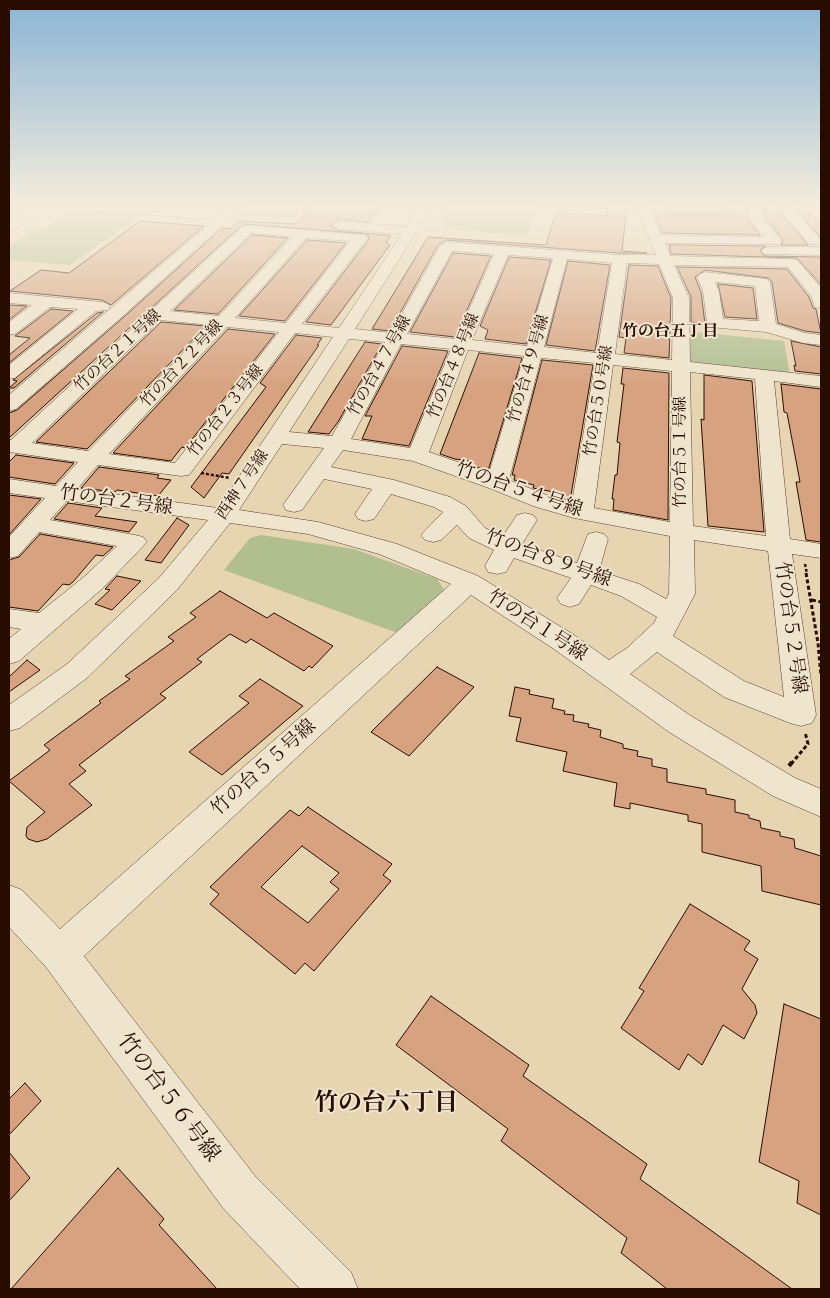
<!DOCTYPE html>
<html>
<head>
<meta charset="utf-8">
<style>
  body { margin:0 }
  #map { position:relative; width:830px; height:1298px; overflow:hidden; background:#e7d5b2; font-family:"Gentium Book Plus",serif }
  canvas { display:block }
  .frame { position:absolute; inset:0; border:10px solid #290c00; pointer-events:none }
</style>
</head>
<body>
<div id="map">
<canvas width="830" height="1298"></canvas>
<div class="frame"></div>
</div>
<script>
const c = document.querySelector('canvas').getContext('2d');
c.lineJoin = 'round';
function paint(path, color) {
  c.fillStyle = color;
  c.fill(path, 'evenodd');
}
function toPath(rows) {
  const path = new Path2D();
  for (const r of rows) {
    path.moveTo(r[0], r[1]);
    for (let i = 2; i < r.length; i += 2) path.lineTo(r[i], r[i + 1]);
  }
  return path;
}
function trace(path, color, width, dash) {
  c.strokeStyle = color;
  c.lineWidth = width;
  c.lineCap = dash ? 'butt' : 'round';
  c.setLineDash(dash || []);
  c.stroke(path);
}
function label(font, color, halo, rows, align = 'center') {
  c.font = font + ' "Gentium Book Plus","Noto Serif JP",serif';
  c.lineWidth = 4;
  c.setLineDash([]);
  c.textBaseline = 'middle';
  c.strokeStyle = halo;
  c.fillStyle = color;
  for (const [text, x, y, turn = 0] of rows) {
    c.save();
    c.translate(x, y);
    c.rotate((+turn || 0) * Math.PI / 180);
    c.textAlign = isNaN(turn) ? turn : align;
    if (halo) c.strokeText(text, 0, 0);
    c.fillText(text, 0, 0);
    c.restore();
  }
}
const green = toPath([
  [241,206,307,206,294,219,239,215,235,212],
  [446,206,538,206,527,236,456,230,457,227,442,226,445,220,438,220],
  [75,209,143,214,70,265,9,260,9,246,32,231,39,231],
  [684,331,784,341,790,375,690,364],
  [261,535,354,549,437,579,445,591,403,635,224,570,250,538]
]);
const building = toPath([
  [313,206,381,206,368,222,339,219,330,226,339,231,386,235,391,236,386,242,390,245,331,325,306,322,367,242,369,239,367,234,243,224,9,438,9,413,17,410,125,316,222,228,230,229,238,221,295,224,313,206],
  [608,206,627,207,622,251,647,253,620,253,446,240,438,245,390,331,372,329,428,237,546,245,556,212,607,216,608,206],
  [660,206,665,206,666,211,672,214,722,214,729,210,729,206,748,206,747,218,760,235,663,233,652,208,660,206],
  [764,206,775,206,808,245,781,245,783,240,764,216,764,206],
  [793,206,802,206,821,223,821,238,793,206],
  [140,221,204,226,111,305,102,300,10,291,41,270,69,273,140,221],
  [252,235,288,238,218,314,174,310,252,235],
  [307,240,346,243,285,321,239,316,307,240],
  [669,245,766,246,760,250,764,256,821,257,821,285,797,258,671,254,669,245],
  [453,253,491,256,455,337,410,332,453,253],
  [509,257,551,260,526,344,485,339,488,330,480,326,509,257],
  [568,261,610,265,595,351,546,345,568,261],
  [629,265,658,266,671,298,669,358,624,353,626,338,619,337,629,265],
  [677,267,787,269,809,297,813,308,816,309,821,333,805,331,778,323,772,282,768,278,705,270,695,277,701,292,705,324,691,322,691,297,677,267],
  [718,284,753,288,757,319,725,317,718,284],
  [9,305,27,306,9,320,9,305],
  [51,309,73,311,9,363,9,355,30,338,15,336,51,309],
  [103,312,14,388,9,388,17,381,13,380,97,313,103,312],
  [161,322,206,326,87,449,36,442,161,322],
  [228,329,275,334,185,448,182,447,171,461,113,453,228,329],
  [296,335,322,338,317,345,319,345,229,474,222,473,204,498,191,487,266,387,260,383,296,335],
  [791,341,821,347,821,374,795,371,794,365,796,366,791,341],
  [365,342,382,344,338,422,329,434,308,432,365,342],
  [402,346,448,351,409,446,362,439,372,416,365,416,402,346],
  [479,353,522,358,488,471,468,464,469,461,455,459,440,454,479,353],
  [542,360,593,365,570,501,561,498,561,496,554,495,554,492,533,488,534,485,514,480,515,475,512,475,542,360],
  [623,368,669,373,668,520,613,510,614,499,612,499,615,475,617,475,620,443,617,442,624,384,621,384,623,368],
  [704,375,752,381,764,532,708,526,701,419,704,420,704,375],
  [781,384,821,389,821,542,806,540,796,482,800,482,787,413,784,412,781,384],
  [16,455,74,463,55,484,9,477,9,462,16,455],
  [99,467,159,475,157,478,171,480,158,496,117,490,115,492,81,488,99,467],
  [9,495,41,499,9,535,9,495],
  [68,503,102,508,95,516,137,522,129,532,54,519,68,503],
  [177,518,189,525,161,563,145,560,177,518],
  [40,534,113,547,103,556,96,555,73,582,69,585,63,584,38,611,9,607,9,560,19,557,40,534],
  [117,576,141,581,112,610,95,604,110,590,105,589,117,576],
  [220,591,267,618,274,613,333,646,312,668,309,666,304,671,251,639,246,643,230,634,197,659,202,662,160,694,166,698,79,765,86,771,69,784,92,805,47,839,37,842,28,839,26,836,27,827,45,812,9,781,50,750,44,745,101,703,99,701,130,679,125,676,174,641,168,637,196,617,190,613,220,591],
  [27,660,40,670,9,692,9,677,27,660],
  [437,667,474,687,409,756,371,732,437,667],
  [260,679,303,706,222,775,189,752,249,703,239,696,260,679],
  [515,687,530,690,529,694,554,699,552,708,565,711,564,714,574,715,573,721,589,724,588,727,601,730,600,737,623,744,623,748,638,751,637,756,652,759,652,766,667,769,667,782,706,789,706,794,735,800,735,812,749,815,749,818,760,821,761,828,780,832,780,836,794,839,795,848,821,856,821,905,762,891,761,866,702,852,702,824,688,821,688,815,630,803,630,809,614,806,617,783,563,771,567,752,516,741,521,718,509,716,515,687],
  [308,807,392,864,383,875,391,881,314,971,305,963,295,974,210,904,219,894,210,887,290,810,299,816,308,807],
  [302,846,339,873,330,882,339,889,308,923,261,887,302,846],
  [690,904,750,941,744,950,758,959,742,989,755,1005,757,1013,744,1039,723,1025,702,1065,688,1054,679,1070,621,1028,644,991,639,988,690,904],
  [431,996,529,1065,523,1076,647,1164,640,1179,792,1289,667,1289,621,1253,627,1238,501,1141,508,1129,396,1045,431,996],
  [784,1004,821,1019,821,1215,797,1203,799,1181,759,1162,784,1004],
  [25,1083,41,1101,9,1135,9,1099,25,1083],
  [9,1152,30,1178,9,1201,9,1152],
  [118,1168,164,1219,159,1225,217,1289,11,1289,118,1168]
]);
const pathFar2 = toPath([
  [201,473,230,478],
  [805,564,807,574]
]);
const pathFar1 = toPath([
  [806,573,818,643,821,676],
  [812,600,821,602],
  [791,764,808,744,805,732]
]);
const path = toPath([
  [789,766,792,762]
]);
const minor = toPath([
  [33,206,49,206,14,230,9,231,9,221,33,206],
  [82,206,141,206,222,213,229,206,243,206,124,315,16,409,9,411,9,395,214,220,88,210,82,206],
  [420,206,433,206,355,329,391,333,440,246,447,242,620,255,656,255,636,206,648,206,661,235,764,237,748,217,750,206,762,206,762,217,782,241,780,244,665,243,670,256,792,259,797,260,821,288,821,309,815,307,811,296,788,267,674,265,689,298,690,362,821,376,821,387,774,381,790,539,821,544,821,558,792,554,816,715,812,723,801,726,790,723,724,697,657,652,630,674,691,716,795,778,821,789,821,817,773,796,669,732,554,649,471,595,84,956,255,1176,351,1272,358,1289,300,1289,223,1208,46,967,9,927,9,885,22,890,60,929,451,584,379,554,308,534,230,523,177,590,87,678,20,728,9,731,9,705,67,664,159,578,208,520,67,501,50,520,135,535,143,537,147,542,103,588,19,661,9,664,9,639,21,629,9,627,9,609,39,613,85,576,117,546,39,532,18,556,9,558,9,537,45,498,9,493,9,479,56,486,78,462,9,452,9,440,11,440,243,226,248,225,365,235,367,238,365,241,302,324,339,328,402,234,339,229,332,225,339,221,407,227,420,206],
  [251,233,292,237,219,316,170,311,251,233],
  [306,238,350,241,286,323,235,318,306,238],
  [452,251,494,254,456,339,407,334,452,251],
  [508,255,553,258,527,346,472,340,508,255],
  [567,259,612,263,597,353,544,347,567,259],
  [627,263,659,264,673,298,672,360,615,354,627,263],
  [160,320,210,325,88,451,32,443,160,320],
  [227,327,279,332,175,463,109,454,227,327],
  [295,333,333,337,218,508,77,489,98,465,181,476,189,475,295,333],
  [349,339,385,342,332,436,289,432,349,339],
  [401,344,451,349,410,448,351,439,401,344],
  [468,350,524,356,489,473,429,452,468,350],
  [541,358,595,363,572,503,549,496,509,480,541,358],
  [613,365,672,371,670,522,594,508,613,365],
  [690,372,755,379,766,536,693,526,690,372],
  [282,444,324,448,283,505,286,510,294,512,302,510,324,479,372,489,355,514,358,519,366,521,374,519,391,494,434,507,443,512,421,535,425,540,433,542,441,540,457,525,469,538,494,550,485,566,488,572,497,574,506,572,514,558,571,578,557,598,561,604,570,607,579,604,591,585,621,596,657,617,654,623,627,648,609,660,574,635,478,576,397,544,318,522,239,510,282,444],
  [343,450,413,461,489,488,533,506,574,518,670,536,669,594,666,599,639,584,599,571,608,539,604,534,596,532,588,534,577,563,522,544,537,520,533,515,525,513,517,515,503,536,485,528,466,506,450,497,394,480,331,467,343,450],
  [694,540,768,551,784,697,744,681,673,636,695,594,694,540],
  [667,206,727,206,728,208,722,212,672,212,668,211,667,206],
  [777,206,790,206,819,238,821,241,819,244,809,244,777,206],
  [769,247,821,247,821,255,764,254,762,251,764,248,769,247],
  [705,272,767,279,770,282,776,324,805,333,821,335,821,345,803,343,766,332,709,327,707,323,703,291,697,277,700,274,705,272],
  [715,282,755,286,759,321,723,319,719,291,715,282],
  [9,293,102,302,108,304,110,307,108,310,96,311,15,378,9,379,9,365,78,309,50,307,15,334,9,335,9,322,32,305,9,303,9,293]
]);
const farNeighbourhoodnames = [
  ["竹の台五丁目",670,332]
];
const farStreetnames = [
  ["竹の台２１号線",118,351,-43],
  ["竹の台２２号線",182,364,-47],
  ["竹の台４７号線",380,366,-61],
  ["竹の台４８号線",454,366,-68],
  ["竹の台４９号線",529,369,-74],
  ["竹の台５０号線",599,401,-81],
  ["竹の台２３号線",226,411,-52],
  ["竹の台５１号線",681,452,-90],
  ["西神７号線",243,485,-56]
];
const streetNames = [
  ["竹の台５４号線",519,490,19],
  ["竹の台２号線",116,501,8],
  ["竹の台８９号線",548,559,20],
  ["竹の台１号線",537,626,33],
  ["竹の台５２号線",790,628,82],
  ["竹の台５５号線",264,768,-42]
];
const nearStreetnames = [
  ["竹の台５６号線",168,1098,53]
];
const nearNeighbourhoodnames = [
  ["竹の台六丁目",386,1104]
];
paint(green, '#b1be90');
paint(building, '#d6a280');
trace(building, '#290c00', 1);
trace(minor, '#583e2c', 1);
trace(pathFar2, '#290c00', 2.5, [3, 2]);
trace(pathFar1, '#290c00', 3, [4, 2.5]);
trace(path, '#290c00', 4, [5, 3]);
paint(minor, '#efe4cd');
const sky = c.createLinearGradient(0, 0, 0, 388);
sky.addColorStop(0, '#8ab4d5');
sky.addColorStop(0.53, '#f4ecdc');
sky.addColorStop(1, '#f4ecdc00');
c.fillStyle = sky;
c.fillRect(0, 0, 830, 388);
label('bold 16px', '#290c00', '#efe4cd', farNeighbourhoodnames);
label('16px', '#290c00', '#efe4cd', farStreetnames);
label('19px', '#290c00', '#efe4cd', streetNames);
label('22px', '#290c00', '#efe4cd', nearStreetnames);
label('bold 24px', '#290c00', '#efe4cd', nearNeighbourhoodnames);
</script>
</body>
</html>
